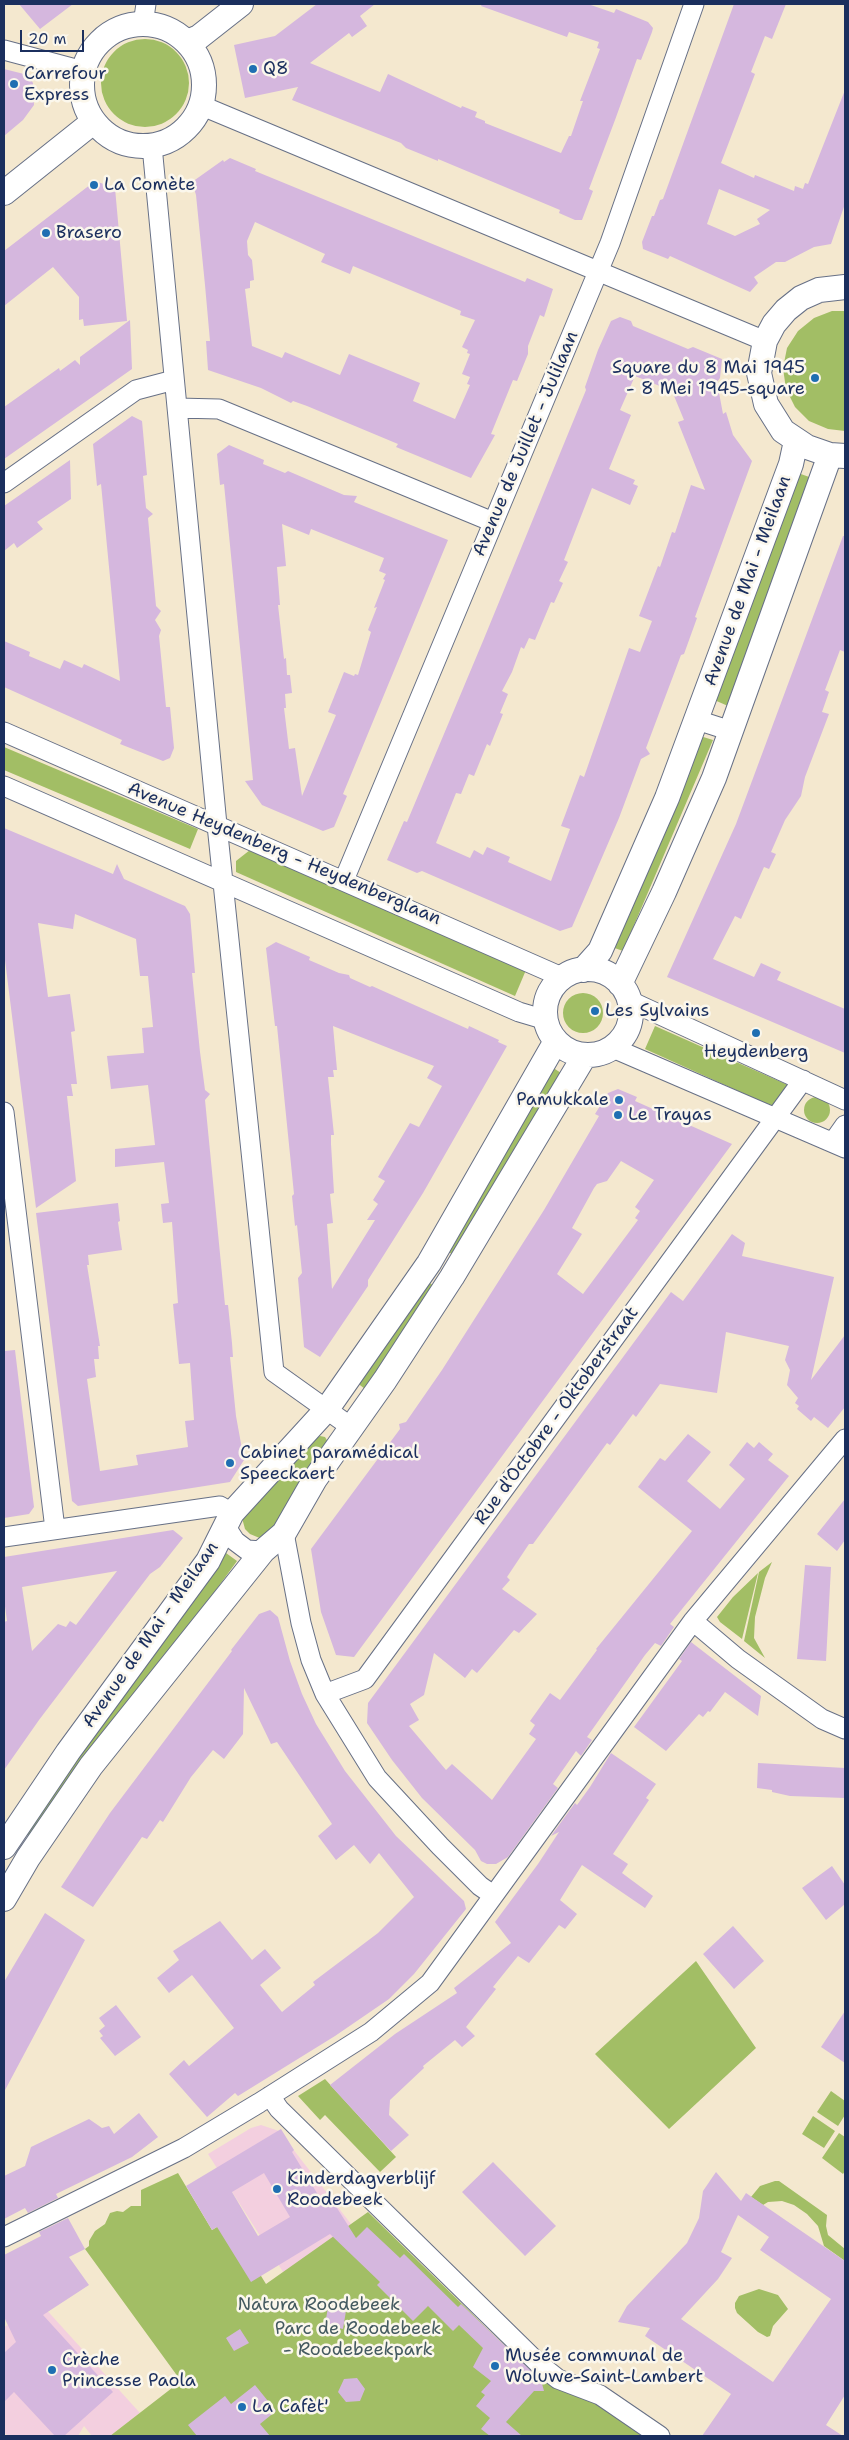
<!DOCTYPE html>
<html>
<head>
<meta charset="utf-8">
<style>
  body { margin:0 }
  #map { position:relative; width:849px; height:2440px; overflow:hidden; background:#f4e8cf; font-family:"Shantell Sans",sans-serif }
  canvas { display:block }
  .frame { position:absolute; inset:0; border:5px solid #1b2f5e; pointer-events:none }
  .scale { position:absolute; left:20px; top:30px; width:64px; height:22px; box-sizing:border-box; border:2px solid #1b2f5e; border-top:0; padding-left:6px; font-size:15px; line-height:18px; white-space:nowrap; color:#1b2f5e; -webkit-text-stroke:4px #fbf7ec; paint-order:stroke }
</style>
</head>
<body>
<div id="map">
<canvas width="849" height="2440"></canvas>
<div class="frame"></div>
<div class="scale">20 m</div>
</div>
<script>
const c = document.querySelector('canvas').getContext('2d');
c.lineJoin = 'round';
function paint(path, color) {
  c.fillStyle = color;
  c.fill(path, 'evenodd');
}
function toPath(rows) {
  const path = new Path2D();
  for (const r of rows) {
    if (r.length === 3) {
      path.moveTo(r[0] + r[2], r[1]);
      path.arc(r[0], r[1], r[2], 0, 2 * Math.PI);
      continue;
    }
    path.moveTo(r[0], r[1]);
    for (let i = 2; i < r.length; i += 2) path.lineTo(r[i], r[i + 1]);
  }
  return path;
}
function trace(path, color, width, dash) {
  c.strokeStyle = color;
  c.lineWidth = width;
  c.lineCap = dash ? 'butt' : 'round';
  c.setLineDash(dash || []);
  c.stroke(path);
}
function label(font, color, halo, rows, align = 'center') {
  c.font = font + ' "Shantell Sans",sans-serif';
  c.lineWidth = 5;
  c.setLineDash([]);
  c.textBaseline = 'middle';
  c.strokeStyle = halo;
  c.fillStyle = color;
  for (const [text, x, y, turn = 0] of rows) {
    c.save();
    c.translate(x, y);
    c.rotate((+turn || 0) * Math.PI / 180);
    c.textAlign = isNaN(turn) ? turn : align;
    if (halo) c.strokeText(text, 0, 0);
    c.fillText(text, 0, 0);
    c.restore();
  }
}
const built = toPath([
  [261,2125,279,2131,351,2224,325,2246,285,2275,208,2154,251,2128],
  [43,2306,140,2413,110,2436,92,2436,84,2426,78,2436,9,2436,4,2433,4,2327]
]);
const green = toPath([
  [145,83,44],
  [832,311,845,311,845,431,828,429,809,421,795,407,786,389,783,368,787,348,798,331,814,318],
  [798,473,812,478,728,706,712,699],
  [700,736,713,740,623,951,609,946],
  [4,747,198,829,190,849,4,770],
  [250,850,526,970,515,996,236,872,236,861],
  [583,1013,20],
  [655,1026,788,1085,778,1109,645,1049],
  [552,1067,567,1077,457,1256,443,1250],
  [817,1110,13],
  [426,1280,435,1287,365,1389,356,1382],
  [320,1436,325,1437,328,1442,288,1512,262,1539,250,1534,245,1529,242,1518,313,1440],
  [226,1553,237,1561,34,1840,19,1829],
  [772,1562,765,1578,755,1617,754,1638,765,1658,744,1641,759,1572],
  [758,1573,742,1639,720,1622,717,1617,733,1597],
  [696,1961,756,2048,669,2129,595,2054],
  [325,2079,396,2157,380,2172,325,2115,320,2120,298,2096],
  [831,2091,845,2101,845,2115,838,2126,817,2112],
  [813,2116,835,2131,824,2148,802,2134],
  [839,2133,845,2137,845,2171,843,2174,822,2158],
  [178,2173,212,2230,227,2221,266,2284,368,2212,506,2347,513,2350,542,2378,557,2389,596,2403,645,2436,110,2436,181,2381,85,2249,89,2246,89,2241,95,2231,105,2224,110,2213,117,2211,123,2212,131,2206,141,2206,141,2190],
  [775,2181,779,2181,827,2215,826,2226,828,2235,845,2249,845,2261,824,2246,818,2226,807,2214,794,2205,782,2201,768,2202,763,2205,751,2197,760,2186],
  [759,2289,778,2295,788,2309,773,2326,770,2336,767,2337,758,2332,737,2313,735,2308,735,2303,739,2296]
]);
const building = toPath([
  [19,4,73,4,40,29],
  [317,4,375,4,360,16,367,26,352,37,349,33,310,63,380,92,388,74,461,108,462,106,477,112,475,117,485,121,485,123,561,153,569,136,571,136,583,101,580,101,600,49,597,48,599,42,569,32,567,37,481,6,482,4,588,4,614,13,616,9,648,22,653,28,652,32,641,60,637,59,615,120,589,189,593,191,582,220,575,220,559,213,560,210,438,159,438,161,406,148,401,143,292,100,298,87,245,98,234,45,275,36],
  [734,4,786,4,772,39,765,36,751,72,755,74,721,163,754,178,755,175,794,191,795,186,803,189,805,183,808,184,845,90,845,204,831,244,814,247,785,262,776,262,754,277,758,283,750,292,670,256,668,259,643,249,642,242,652,216,654,216,660,200,663,199],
  [719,189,770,210,757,219,760,224,735,236,707,224],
  [4,69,28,75,33,83,34,105,23,120,4,136],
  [230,158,256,169,255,171,525,282,527,278,553,289,544,317,540,315,528,346,528,354,517,381,513,380,491,434,495,435,471,478,396,447,398,444,307,406,293,401,291,403,261,388,208,370,206,341,210,341,205,285,196,195,192,182,223,160,224,162],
  [255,222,325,254,321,262,350,274,353,266,461,311,460,315,475,320,462,347,468,350,467,353,470,354,462,374,470,377,467,384,470,385,455,419,413,401,420,383,349,354,340,375,285,352,282,358,252,346,245,289,250,288,250,281,254,280,252,260,248,255,247,241],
  [95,181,115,188,127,321,84,326,83,319,79,320,79,297,53,267,4,306,4,251],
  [620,317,631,321,633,326,688,349,693,347,722,359,720,378,717,382,723,414,726,412,733,435,752,461,695,617,697,618,684,654,681,655,646,748,650,754,641,759,619,818,572,927,560,931,422,871,417,873,387,860,404,821,407,822,483,641,586,390,585,387,598,350,611,321],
  [635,376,672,391,684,420,678,422,705,490,691,485,675,533,672,532,660,567,658,566,639,616,652,621,640,652,629,648,584,777,580,775,561,826,570,829,551,881,508,862,510,857,487,847,483,855,474,850,470,858,436,843,456,793,461,794,469,774,474,776,487,744,490,746,503,714,500,713,508,694,502,691,512,672,521,647,524,649,529,638,535,640,551,602,554,603,563,583,559,581,568,562,564,560,592,488,630,505,638,486,633,484,635,480,609,469,631,415,620,410],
  [130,320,132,369,4,459,4,407,59,368,60,371,75,360,80,365,80,357],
  [132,416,142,421,147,475,143,476,146,508,153,514,148,518,156,606,161,611,155,620,161,630,159,636,166,707,170,707,174,748,170,758,163,761,120,744,122,740,4,687,4,641,30,652,29,656,60,669,64,660,82,668,84,664,120,681,101,484,97,486,93,444],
  [229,445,264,460,263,464,285,473,288,471,344,495,357,496,354,502,448,540,343,794,347,796,334,827,323,831,262,805,245,781,253,780,224,484,220,485,217,454],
  [282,524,309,535,311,529,384,558,379,571,386,574,383,579,385,580,374,608,377,607,368,630,371,632,358,675,355,674,354,676,344,672,328,712,336,715,302,796,295,748,289,749,284,708,286,708,285,694,292,693,290,675,287,675,286,658,284,659,278,605,280,605,277,567,286,566],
  [70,460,71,499,37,522,43,529,17,548,14,543,4,551,4,506],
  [843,536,845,536,845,652,840,650,825,690,829,692,822,712,829,714,805,777,801,796,785,820,771,852,776,854,769,869,764,867,741,919,735,916,713,959,754,977,761,963,781,972,777,980,845,1009,845,1053,667,977,736,824],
  [4,828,113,874,117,864,124,879,178,903,185,906,190,914,195,973,192,973,200,1052,205,1090,210,1094,205,1100,225,1305,228,1305,232,1343,233,1357,230,1357,236,1416,244,1460,230,1482,78,1506,72,1501,36,1213,118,1203,120,1221,118,1222,122,1250,88,1255,89,1265,87,1265,100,1346,98,1346,99,1359,94,1359,96,1377,87,1379,100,1471,138,1465,136,1455,188,1447,185,1421,194,1420,190,1363,179,1364,173,1304,178,1303,172,1222,163,1223,161,1204,169,1203,164,1162,115,1167,115,1149,155,1145,148,1085,111,1089,107,1056,144,1053,142,1028,153,1027,148,976,140,976,136,939,75,914,73,929,38,923,48,997,70,994,75,1031,71,1032,77,1084,71,1084,73,1096,67,1096,76,1181,36,1208,4,952],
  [276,942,310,957,309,960,339,973,349,975,350,978,370,987,372,986,468,1029,469,1026,499,1040,498,1042,507,1046,423,1193,368,1280,368,1286,320,1357,304,1347,298,1278,302,1273,297,1225,295,1226,292,1196,294,1194,277,1026,275,1026,266,948],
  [333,1026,434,1066,427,1078,442,1086,419,1127,410,1123,378,1177,385,1181,373,1200,378,1204,367,1220,375,1220,332,1289,327,1224,333,1223,330,1194,334,1193,331,1144,331,1135,334,1135,328,1077,334,1077,333,1070,337,1070],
  [618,1089,637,1097,635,1101,732,1144,354,1657,336,1655,321,1612,311,1549,400,1429,399,1424,406,1422,442,1370,544,1210,599,1116,595,1114,608,1093],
  [621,1161,654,1180,635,1207,640,1211,635,1218,638,1220,583,1294,557,1274,582,1234,572,1228,594,1188,597,1184,607,1181],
  [732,1234,745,1243,742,1256,834,1277,811,1380,845,1335,845,1407,828,1428,814,1417,811,1421,797,1409,799,1406,795,1403,798,1398,787,1385,790,1370,785,1360,789,1346,726,1332,717,1393,660,1384,636,1417,633,1414,610,1445,607,1443,533,1544,529,1544,507,1577,510,1580,502,1589,537,1614,519,1633,514,1630,477,1673,472,1669,465,1678,434,1653,424,1695,410,1704,419,1720,409,1726,446,1770,452,1764,492,1800,536,1739,529,1734,535,1725,530,1721,550,1693,560,1700,597,1650,596,1649,692,1531,638,1487,660,1458,665,1461,688,1434,711,1452,687,1481,720,1509,745,1479,729,1465,747,1442,754,1448,759,1442,773,1454,768,1460,789,1476,670,1624,674,1627,661,1646,655,1643,645,1655,587,1737,592,1740,581,1756,576,1751,553,1784,558,1788,508,1857,496,1864,487,1864,481,1861,475,1850,422,1798,392,1760,367,1723,368,1703,671,1292,683,1301],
  [15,1350,34,1507,29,1514,4,1518,4,1351],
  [845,1499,845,1540,837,1551,817,1534],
  [173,1530,183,1538,160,1567,150,1574,39,1720,4,1770,4,1622,7,1621,4,1599,4,1557],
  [117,1571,76,1625,70,1621,66,1627,58,1624,32,1651,22,1587],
  [805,1565,831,1567,826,1661,797,1659],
  [270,1610,278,1617,290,1661,302,1694,316,1724,345,1771,396,1836,464,1901,466,1909,414,1974,389,1999,335,2036,238,2096,235,2093,207,2117,169,2074,184,2060,189,2066,234,2028,192,1975,169,1993,157,1978,179,1960,173,1951,220,1921,252,1960,265,1949,281,1968,260,1985,282,2012,315,1985,313,1982,378,1933,414,1897,379,1853,370,1864,354,1845,336,1860,318,1836,332,1824,277,1742,271,1744,244,1688,243,1734,224,1759,213,1750,191,1777,163,1822,160,1820,147,1839,142,1837,93,1907,61,1887,110,1813,232,1651,231,1650,259,1614],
  [691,1642,761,1696,758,1716,725,1692,710,1712,708,1711,703,1717,699,1714,666,1751,634,1727,682,1661,679,1659],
  [611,1753,656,1784,646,1798,649,1800,613,1854,628,1864,622,1873,653,1896,645,1908,582,1865,560,1900,577,1914,565,1929,559,1925,529,1963,518,1956,493,1987,496,1989,466,2027,475,2036,462,2047,455,2040,423,2066,424,2068,390,2100,389,2115,409,2135,391,2151,330,2085,395,2034,457,1993,454,1988,511,1943,495,1922,538,1864,559,1832,551,1836,575,1803,577,1805,590,1787],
  [758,1763,845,1768,845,1798,790,1796,772,1792,772,1790,757,1788],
  [832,1866,845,1885,845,1904,826,1920,802,1888],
  [45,1913,85,1940,4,2092,4,1982],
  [733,1926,764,1961,734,1989,703,1954],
  [116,2005,141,2037,115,2056,100,2038,103,2036,99,2031,105,2026,99,2018],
  [845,2011,845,2063,821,2047],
  [139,2113,158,2137,132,2157,56,2194,58,2198,28,2213,25,2208,4,2219,4,2176,25,2166,31,2147,89,2119,102,2128,109,2126,114,2134],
  [281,2129,294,2150,292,2152,323,2203,330,2197,356,2238,367,2227,400,2258,404,2254,458,2307,461,2304,541,2380,544,2391,534,2391,506,2422,522,2436,490,2436,481,2429,490,2418,476,2406,485,2395,481,2392,491,2381,473,2367,483,2348,459,2325,453,2331,428,2306,413,2321,377,2285,380,2282,330,2234,251,2282,217,2227,212,2230,186,2186],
  [264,2173,290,2217,258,2236,232,2192],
  [493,2162,556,2226,525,2256,462,2192],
  [716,2172,741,2201,746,2193,845,2261,845,2395,826,2425,843,2436,702,2436,731,2394,645,2336,650,2328,618,2322,627,2306,687,2243,699,2218,703,2191],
  [738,2215,769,2237,760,2250,831,2299,773,2382,681,2319,718,2279,732,2258,721,2252],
  [68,2218,85,2249,69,2257,89,2285,43,2315,113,2392,64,2436,55,2436,14,2392,4,2402,4,2353,16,2342,4,2317,4,2255,41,2236,39,2232],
  [328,2307,346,2311,343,2329,325,2325],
  [240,2329,249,2343,234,2351,226,2338],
  [357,2378,365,2389,360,2401,346,2402,338,2392,344,2379],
  [255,2385,276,2411,260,2424,270,2436,197,2436,188,2425,225,2396,231,2404]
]);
const minor = toPath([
  [143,24,146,4],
  [4,50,83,71],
  [200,105,765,341],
  [152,146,217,825,274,1372,351,1427],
  [177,408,219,409,493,522],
  [4,483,136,390,174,380],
  [697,720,731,731],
  [4,732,564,978],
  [4,786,519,1012,546,1020],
  [344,880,610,243,694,4],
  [630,1001,845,1100],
  [613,1048,845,1148],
  [4,1112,55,1529],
  [833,1142,845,1125],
  [226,1527,235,1541,247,1550,263,1551],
  [284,1533,301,1623,311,1660,325,1694,377,1778,440,1846,480,1886,493,1895],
  [4,1537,220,1506,232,1513],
  [693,1621,738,1659,822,1719,845,1729],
  [325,1694,365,1679,803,1080],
  [270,2096,279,2109,539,2364,558,2379,600,2395,660,2436],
  [4,2237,184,2148,259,2103,371,2032,430,1983,693,1621,845,1439]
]);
const tertiary = toPath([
  [143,85,61],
  [187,42,199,37,241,4],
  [4,193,88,126,96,125],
  [845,456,830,455,807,447,783,431,766,404,759,373,765,341,774,324,786,310,801,298,819,290,845,287],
  [588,1012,43],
  [583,970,600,951,667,798,791,464,796,441],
  [620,984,664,892,714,778,830,455],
  [4,1847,68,1752,208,1561,232,1513,327,1409,429,1263,556,1041],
  [4,1899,28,1858,91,1766,263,1551,284,1533,315,1479,385,1380,452,1277,585,1055]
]);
const markers = [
  [253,69,5,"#1f6fb2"],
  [14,84,5,"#1f6fb2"],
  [94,185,5,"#1f6fb2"],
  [46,233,5,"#1f6fb2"],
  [815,378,5,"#1f6fb2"],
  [595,1011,5,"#1f6fb2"],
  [756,1033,5,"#1f6fb2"],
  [619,1100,5,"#1f6fb2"],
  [618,1115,5,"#1f6fb2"],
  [230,1463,5,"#1f6fb2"],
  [277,2189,5,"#1f6fb2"],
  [495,2366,5,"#1f6fb2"],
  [52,2370,5,"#1f6fb2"],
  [242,2407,5,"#1f6fb2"]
];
const poiNames = [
  ["Q8",263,69],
  ["Carrefour",24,74],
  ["Express",24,95],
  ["La Comète",104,185],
  ["Brasero",56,233],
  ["Square du 8 Mai 1945",805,368,"right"],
  ["- 8 Mei 1945-square",805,389,"right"],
  ["Les Sylvains",605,1011],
  ["Heydenberg",756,1052,"center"],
  ["Pamukkale",609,1100,"right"],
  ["Le Trayas",628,1115],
  ["Cabinet paramédical",240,1453],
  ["Speeckaert",240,1474],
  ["Kinderdagverblijf",287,2179],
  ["Roodebeek",287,2200],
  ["Musée communal de",505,2356],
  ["Woluwe-Saint-Lambert",505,2377],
  ["Crèche",62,2360],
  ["Princesse Paola",62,2381],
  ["La Cafèt'",252,2407]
];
const streetNames = [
  ["Avenue de Juillet - Julilaan",526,444,-67],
  ["Avenue de Mai - Meilaan",748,581,-70],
  ["Avenue Heydenberg - Heydenberglaan",284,854,23],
  ["Rue d'Octobre - Oktoberstraat",557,1416,-54],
  ["Avenue de Mai - Meilaan",151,1635,-55]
];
const parkNames = [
  ["Natura Roodebeek",319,2305],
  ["Parc de Roodebeek",358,2329],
  ["- Roodebeekpark",358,2350]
];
paint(built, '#f3cfdf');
paint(green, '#a2be65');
paint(building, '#d5b7de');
trace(minor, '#677086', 21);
trace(tertiary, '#677086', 26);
trace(minor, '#fff', 19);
trace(tertiary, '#fff', 24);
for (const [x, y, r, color] of markers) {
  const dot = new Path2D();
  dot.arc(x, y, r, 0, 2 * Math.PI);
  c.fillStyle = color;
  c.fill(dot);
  trace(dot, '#fbf7ec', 2);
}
label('18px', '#1b2f5e', '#fbf7ec', poiNames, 'left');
label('18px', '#1b2f5e', '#fbf7ec', streetNames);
label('18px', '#445a60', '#fbf7ec', parkNames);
</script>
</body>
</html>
